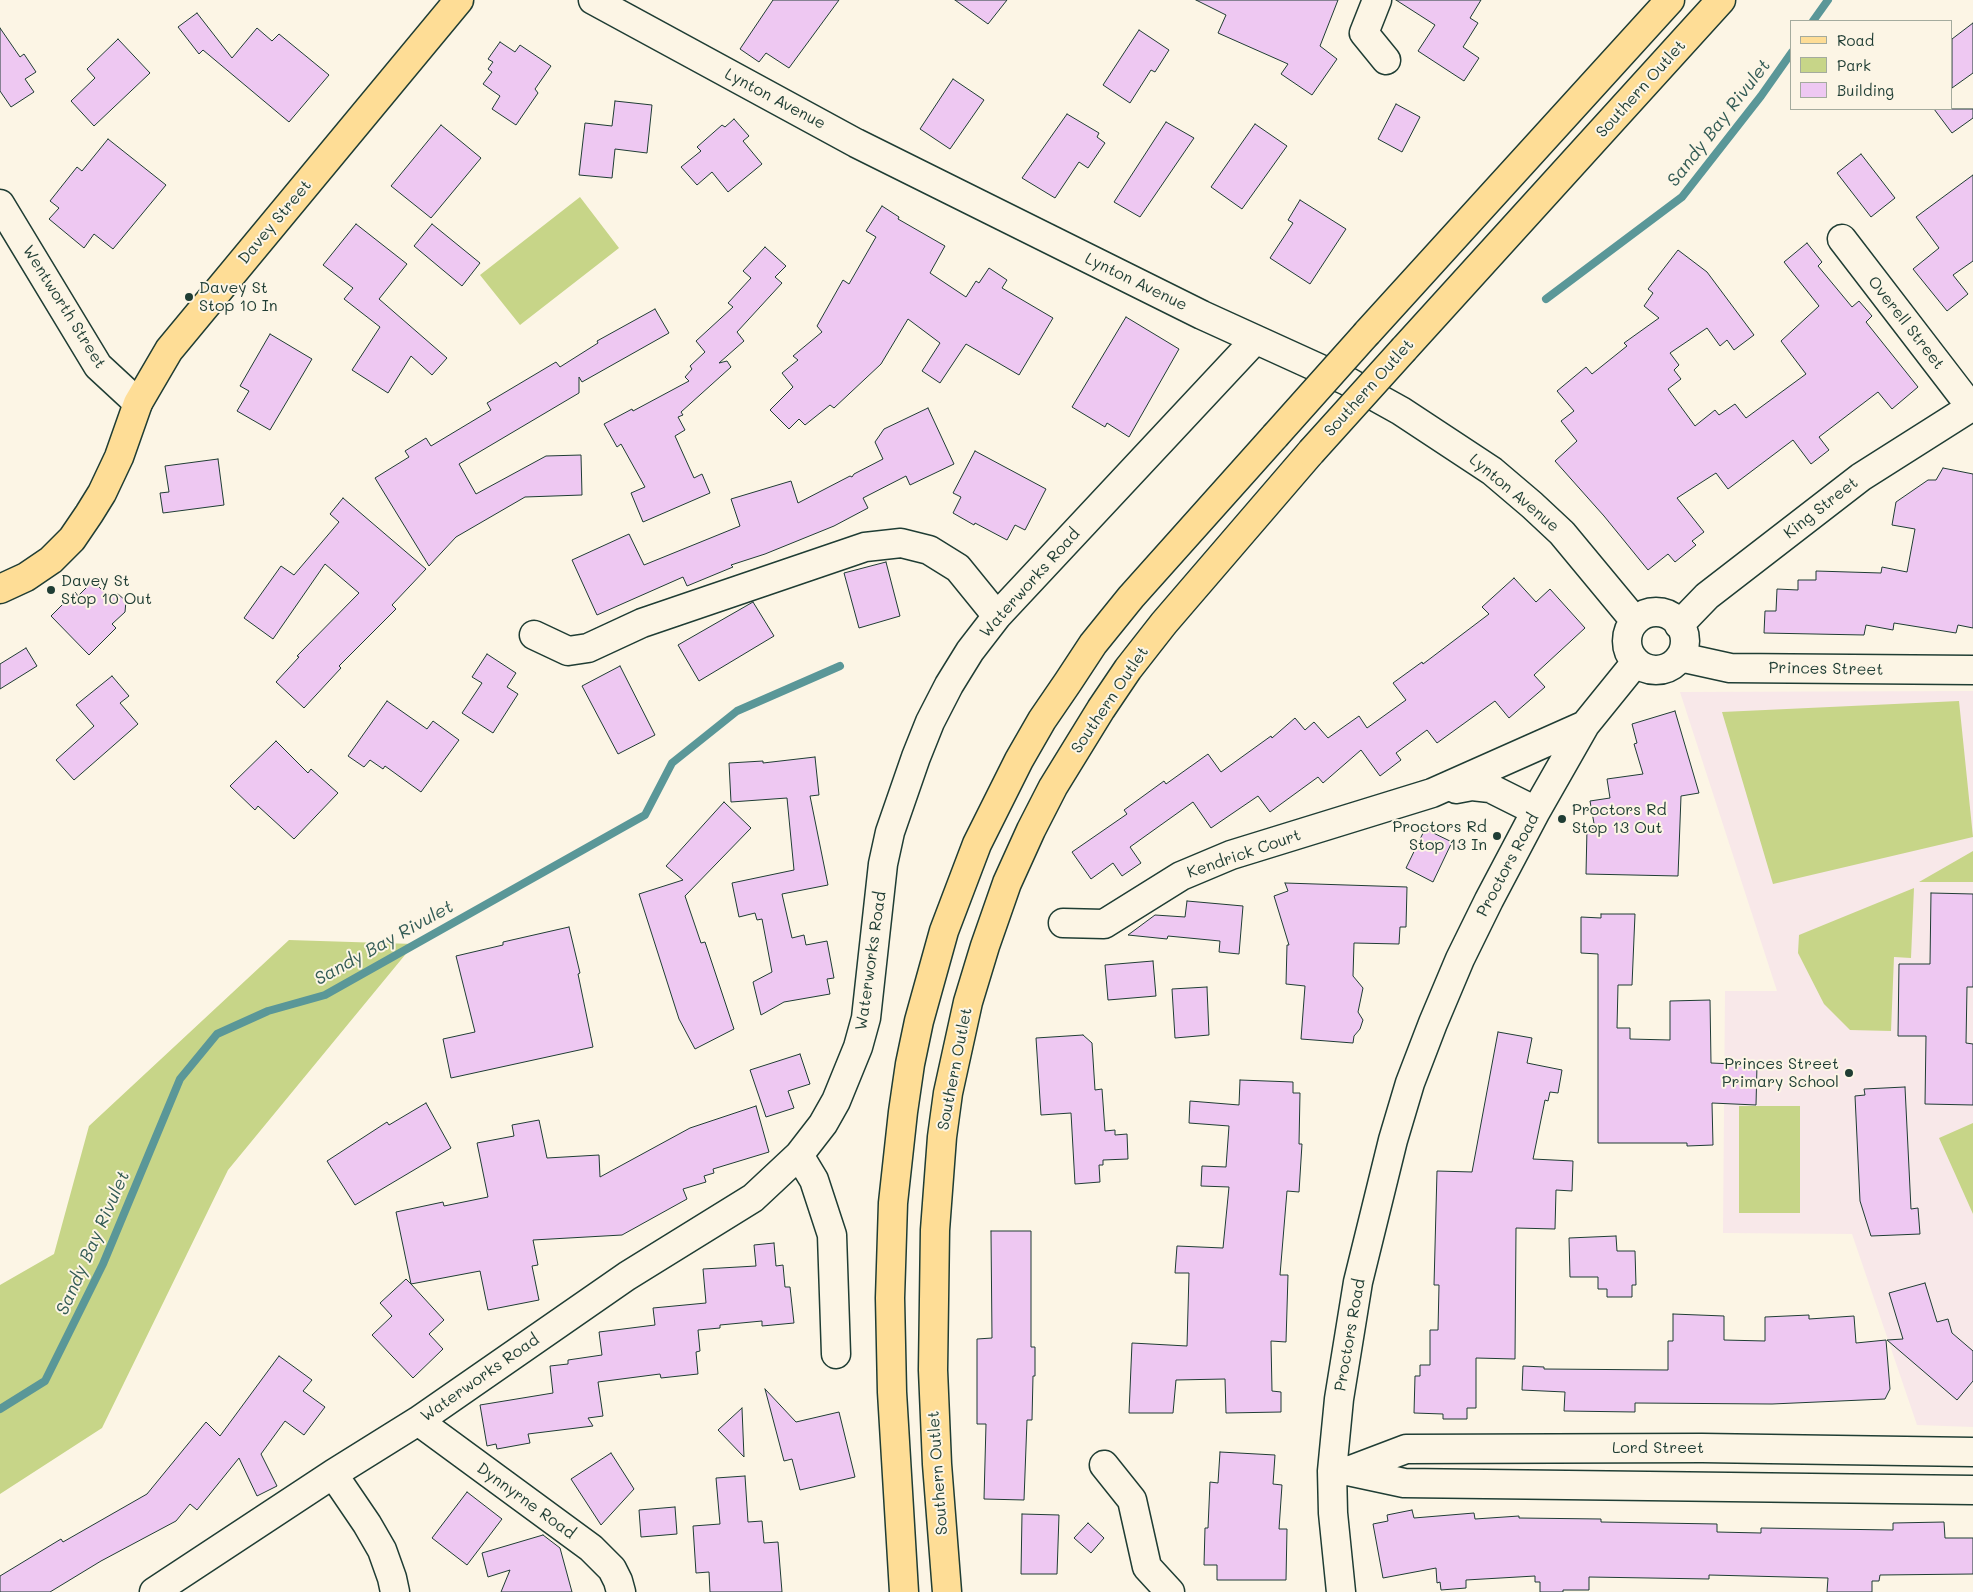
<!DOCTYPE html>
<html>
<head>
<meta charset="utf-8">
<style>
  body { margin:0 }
  #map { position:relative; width:1973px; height:1592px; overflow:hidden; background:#fcf5e5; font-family:Mali,sans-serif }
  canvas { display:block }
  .legend { position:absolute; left:1790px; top:20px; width:162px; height:90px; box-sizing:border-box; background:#fcf5e5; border:1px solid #a4ab9e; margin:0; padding:6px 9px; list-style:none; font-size:15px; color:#1f3d34 }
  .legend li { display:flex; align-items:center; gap:10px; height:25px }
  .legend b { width:25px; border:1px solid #a4ab9e }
</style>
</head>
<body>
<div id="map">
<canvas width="1973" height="1592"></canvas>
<ul class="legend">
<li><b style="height:6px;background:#fedd96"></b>Road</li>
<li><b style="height:14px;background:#c7d588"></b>Park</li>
<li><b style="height:14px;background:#eec8f2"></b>Building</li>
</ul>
</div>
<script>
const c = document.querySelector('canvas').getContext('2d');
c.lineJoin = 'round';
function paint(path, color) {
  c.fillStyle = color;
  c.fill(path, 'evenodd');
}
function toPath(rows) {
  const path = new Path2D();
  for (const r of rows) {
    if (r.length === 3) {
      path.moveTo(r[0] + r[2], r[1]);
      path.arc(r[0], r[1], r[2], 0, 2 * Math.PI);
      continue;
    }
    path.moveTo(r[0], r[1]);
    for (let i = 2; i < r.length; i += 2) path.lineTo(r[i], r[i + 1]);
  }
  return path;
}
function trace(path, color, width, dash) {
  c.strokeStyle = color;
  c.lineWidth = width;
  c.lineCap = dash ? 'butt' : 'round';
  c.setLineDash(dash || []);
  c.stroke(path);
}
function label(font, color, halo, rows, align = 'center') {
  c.font = font + ' Mali,sans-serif';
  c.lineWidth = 4;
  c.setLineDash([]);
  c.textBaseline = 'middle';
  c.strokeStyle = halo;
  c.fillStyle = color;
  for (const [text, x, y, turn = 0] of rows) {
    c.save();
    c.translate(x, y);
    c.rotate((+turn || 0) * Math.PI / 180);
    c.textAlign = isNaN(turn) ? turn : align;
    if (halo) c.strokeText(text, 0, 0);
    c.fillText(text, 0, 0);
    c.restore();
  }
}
const built = toPath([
  [1973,691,1973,1427,1917,1425,1852,1234,1723,1233,1725,991,1777,991,1680,692]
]);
const green = toPath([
  [580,197,619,248,520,325,480,275],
  [1959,701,1973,837,1773,884,1722,712],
  [1973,851,1973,882,1919,882],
  [1914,888,1911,958,1894,957,1891,1031,1850,1030,1824,1004,1798,953,1799,935],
  [289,940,414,944,228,1170,102,1428,0,1494,0,1285,54,1254,89,1126],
  [1739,1106,1800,1106,1800,1213,1739,1213],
  [1973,1123,1973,1214,1939,1138]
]);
const stream = toPath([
  [1813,21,1828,0],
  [1546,299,1682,197,1761,96,1792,52],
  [0,1409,45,1381,103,1264,180,1079,217,1034,268,1011,325,995,645,815,672,763,737,711,840,666]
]);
const building = toPath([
  [773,0,839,0,789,68,766,53,759,62,740,49,773,0],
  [955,0,1007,0,988,24,955,0],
  [1196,0,1338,0,1320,46,1337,59,1312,95,1281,74,1288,64,1218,33,1226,15,1196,0],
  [1396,0,1481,0,1470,18,1478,23,1463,47,1479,58,1464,81,1418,51,1435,25,1396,0],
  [197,13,232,58,257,28,272,41,279,34,329,75,289,122,203,50,199,54,178,27,197,13],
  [1973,23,1973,73,1952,88,1952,39,1973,23],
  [0,28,20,57,24,54,36,72,25,79,34,92,11,107,0,91,0,28],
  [1139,30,1169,50,1155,72,1151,70,1130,103,1103,85,1139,30],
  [118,39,150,73,94,126,71,101,95,78,87,69,118,39],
  [500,42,515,52,520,45,551,66,535,89,538,93,516,125,492,109,500,96,483,84,492,72,488,69,493,62,488,59,500,42],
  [953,79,984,100,950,149,920,129,953,79],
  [615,101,652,105,647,153,615,149,612,178,579,175,585,123,612,126,615,101],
  [1396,104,1420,117,1402,152,1378,139,1396,104],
  [1934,109,1973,109,1973,118,1952,133,1934,109],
  [1067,114,1099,133,1097,137,1105,143,1088,168,1079,162,1055,198,1022,178,1067,114],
  [734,119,749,136,743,141,762,164,728,192,712,172,697,185,681,167,701,151,697,147,722,125,725,127,734,119],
  [1166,122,1194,138,1140,217,1114,202,1166,122],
  [1255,124,1287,146,1242,209,1211,187,1255,124],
  [441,125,481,158,431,218,391,186,441,125],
  [108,139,166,185,113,249,94,234,84,248,49,219,59,208,50,201,77,167,82,171,108,139],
  [1861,154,1895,198,1871,217,1837,173,1861,154],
  [1973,175,1973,261,1953,275,1968,294,1947,311,1913,269,1939,248,1916,217,1973,175],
  [1300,200,1346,229,1310,284,1270,258,1293,223,1288,220,1300,200],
  [882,206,899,217,898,219,945,246,930,273,966,297,976,281,979,283,989,268,1007,280,1002,288,1053,318,1019,375,966,344,940,383,922,371,940,343,908,319,881,364,834,408,830,405,805,425,799,419,789,429,770,410,793,387,782,373,798,360,793,356,822,332,817,326,843,280,849,284,876,237,866,231,882,206],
  [356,224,407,264,379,299,447,358,432,375,411,356,388,393,352,370,380,327,344,299,353,288,323,265,356,224],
  [432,224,480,263,462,286,414,246,432,224],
  [1807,243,1822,262,1818,266,1852,307,1859,301,1872,316,1866,322,1918,387,1892,409,1878,392,1819,437,1829,450,1811,464,1793,440,1728,489,1716,473,1677,498,1704,532,1692,541,1696,545,1675,562,1668,554,1648,570,1604,516,1555,461,1577,441,1561,421,1574,411,1557,391,1586,367,1592,374,1627,346,1624,343,1659,318,1644,306,1653,293,1648,289,1678,250,1707,272,1754,335,1734,350,1727,340,1720,346,1707,328,1670,353,1679,365,1674,370,1681,379,1668,389,1695,426,1715,410,1719,415,1735,404,1746,418,1806,374,1781,341,1819,306,1784,262,1807,243],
  [765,247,786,266,775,277,782,283,737,332,744,341,719,363,727,361,731,367,681,412,683,415,678,417,685,430,675,436,694,478,702,474,710,493,643,522,631,493,645,487,621,444,617,447,604,424,632,409,633,411,689,381,685,377,692,369,690,366,705,352,696,341,733,307,728,303,751,278,743,271,765,247],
  [655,309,669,333,582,382,579,377,579,393,459,464,476,494,546,456,581,455,582,495,525,497,456,537,429,566,375,478,409,457,405,451,426,438,431,446,491,410,487,403,556,362,560,367,598,343,597,341,655,309],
  [1126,317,1179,349,1129,437,1107,423,1105,427,1072,407,1126,317],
  [270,334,312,359,270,430,237,411,249,391,240,386,270,334],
  [928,408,954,464,910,485,906,476,863,498,868,508,834,526,765,554,731,565,733,567,687,586,683,577,597,615,572,560,629,534,644,565,740,526,731,499,791,481,798,503,850,476,852,477,854,474,883,459,875,442,884,429,928,408],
  [975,451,1046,489,1025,530,1015,525,1007,540,975,523,974,525,953,513,961,497,953,493,975,451],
  [218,459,224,505,163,513,160,493,169,492,165,466,218,459],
  [1943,468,1973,474,1973,628,1958,625,1956,633,1894,623,1893,630,1866,625,1864,635,1764,633,1765,611,1776,611,1777,589,1798,590,1798,580,1816,580,1816,571,1881,573,1882,567,1907,572,1915,529,1892,525,1896,502,1928,480,1936,480,1943,468],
  [343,498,426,569,392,605,396,609,339,666,341,668,304,708,276,682,299,657,297,656,359,593,325,564,273,639,244,618,281,566,294,575,339,522,330,514,343,498],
  [886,562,900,616,859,628,844,573,886,562],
  [1514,578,1536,602,1550,589,1585,628,1534,675,1545,687,1509,718,1495,701,1437,743,1427,730,1396,753,1401,760,1380,776,1361,750,1323,783,1318,777,1270,812,1258,796,1211,828,1193,802,1130,847,1141,863,1122,876,1113,863,1091,879,1072,852,1127,814,1124,810,1164,781,1166,784,1208,754,1221,772,1271,736,1272,738,1295,718,1305,730,1314,722,1328,738,1359,716,1367,728,1406,700,1393,683,1422,662,1423,664,1489,614,1482,607,1514,578],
  [93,581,107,595,118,594,126,601,125,612,112,624,116,628,89,655,51,616,75,592,78,596,93,581],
  [753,602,774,636,699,681,678,645,753,602],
  [26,648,37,666,0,689,0,664,26,648],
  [487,654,516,673,507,687,518,694,493,733,462,713,482,683,472,677,487,654],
  [620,666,655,735,618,754,582,686,620,666],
  [112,676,129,696,120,703,138,724,74,780,56,760,94,726,76,705,112,676],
  [387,701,427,729,433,721,459,740,421,792,385,766,383,769,370,760,364,767,348,756,387,701],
  [1675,711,1699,793,1681,796,1678,876,1586,874,1587,828,1595,829,1590,801,1610,798,1607,779,1643,774,1634,744,1637,743,1632,724,1675,711],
  [276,741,308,773,311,769,338,793,294,839,258,806,255,810,230,786,276,741],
  [815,757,819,795,810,796,828,885,782,894,792,938,804,935,806,945,827,941,834,978,827,979,830,994,784,1002,761,1015,753,982,772,972,762,919,757,920,755,913,739,917,732,883,794,870,787,798,731,802,729,763,763,761,763,763,815,757],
  [724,802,751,828,685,896,701,943,705,942,734,1029,695,1049,679,1019,639,894,683,880,666,866,724,802],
  [1425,829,1452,842,1433,882,1406,868,1425,829],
  [1285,883,1407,887,1406,927,1400,927,1399,944,1354,943,1353,976,1363,988,1358,1012,1363,1020,1360,1029,1354,1036,1353,1043,1301,1039,1305,986,1286,984,1287,945,1289,945,1274,896,1288,891,1285,883],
  [1931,893,1973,894,1973,987,1967,987,1966,1043,1973,1044,1973,1105,1925,1104,1926,1036,1898,1036,1899,964,1930,964,1931,893],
  [1187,901,1243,906,1239,954,1219,952,1220,941,1168,936,1167,939,1128,935,1155,915,1185,917,1187,901],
  [1601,914,1635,914,1632,985,1618,985,1617,1028,1630,1028,1630,1039,1670,1040,1670,1001,1710,1000,1711,1063,1757,1065,1756,1105,1712,1103,1713,1145,1687,1146,1687,1143,1598,1143,1598,954,1581,953,1581,917,1601,918,1601,914],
  [569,927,580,973,578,974,593,1047,451,1078,443,1039,475,1032,456,956,503,945,503,942,569,927],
  [1153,961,1156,996,1108,1000,1105,965,1153,961],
  [1207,987,1209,1035,1175,1038,1172,989,1207,987],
  [1498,1032,1532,1038,1527,1063,1562,1070,1558,1093,1550,1092,1548,1101,1545,1100,1533,1159,1573,1161,1572,1191,1556,1190,1555,1229,1516,1228,1515,1359,1476,1358,1476,1408,1467,1408,1467,1419,1443,1419,1443,1414,1414,1413,1415,1376,1420,1376,1420,1365,1430,1365,1430,1330,1438,1330,1439,1285,1434,1285,1437,1171,1472,1172,1498,1032],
  [1083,1035,1092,1043,1095,1090,1102,1089,1105,1131,1115,1130,1115,1135,1127,1134,1128,1159,1103,1160,1103,1165,1099,1165,1100,1182,1075,1184,1071,1113,1041,1115,1036,1038,1083,1035],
  [800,1054,810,1084,788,1091,794,1108,766,1117,750,1070,800,1054],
  [1240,1080,1293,1082,1293,1093,1300,1093,1299,1144,1302,1144,1299,1192,1287,1191,1280,1275,1288,1275,1286,1342,1271,1341,1272,1391,1281,1392,1281,1412,1226,1413,1225,1379,1176,1380,1173,1413,1129,1413,1132,1343,1187,1346,1189,1273,1175,1273,1177,1246,1223,1248,1229,1187,1201,1186,1202,1166,1226,1167,1229,1126,1189,1123,1190,1101,1239,1105,1240,1080],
  [1905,1087,1911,1209,1918,1208,1920,1234,1871,1236,1860,1201,1855,1096,1865,1095,1864,1089,1905,1087],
  [426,1103,451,1148,355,1205,327,1161,387,1122,389,1125,426,1103],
  [756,1106,769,1152,713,1169,714,1173,704,1176,706,1182,683,1189,687,1199,622,1235,533,1240,538,1265,532,1266,539,1300,488,1310,480,1271,411,1284,444,1320,429,1334,443,1349,413,1378,372,1335,392,1316,380,1303,406,1279,411,1284,396,1212,443,1202,444,1206,488,1197,477,1143,514,1136,512,1125,539,1120,547,1158,599,1155,600,1177,690,1128,756,1106],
  [991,1231,1031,1231,1031,1347,1035,1347,1035,1376,1033,1376,1032,1420,1027,1420,1024,1500,984,1499,986,1424,977,1424,977,1339,992,1338,991,1231],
  [1616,1236,1617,1251,1635,1251,1636,1285,1632,1285,1632,1297,1607,1297,1607,1289,1598,1289,1598,1277,1570,1277,1569,1238,1616,1236],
  [774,1243,776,1266,783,1265,785,1287,790,1287,794,1323,762,1326,762,1321,720,1325,720,1328,698,1330,700,1351,696,1352,698,1374,661,1378,660,1374,598,1382,603,1416,588,1418,593,1426,528,1434,530,1443,497,1449,496,1444,487,1446,480,1405,553,1393,550,1366,568,1364,568,1360,602,1355,599,1332,655,1325,653,1308,706,1303,703,1269,756,1266,754,1245,774,1243],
  [1925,1283,1937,1322,1948,1319,1952,1333,1973,1351,1973,1381,1957,1400,1887,1340,1903,1339,1889,1293,1925,1283],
  [1673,1314,1724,1316,1724,1340,1765,1341,1765,1317,1809,1315,1809,1319,1854,1316,1856,1343,1886,1340,1890,1389,1885,1399,1772,1404,1635,1403,1635,1412,1564,1411,1565,1392,1522,1390,1523,1366,1544,1367,1544,1369,1668,1370,1668,1341,1673,1341,1673,1314],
  [279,1356,312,1380,303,1391,325,1407,304,1435,285,1421,261,1454,277,1486,257,1496,239,1458,197,1510,190,1504,176,1521,101,1561,50,1592,0,1592,0,1576,61,1539,63,1542,147,1494,206,1422,220,1436,279,1356],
  [765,1389,796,1422,839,1412,855,1477,800,1490,792,1459,784,1461,765,1389],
  [742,1408,744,1457,718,1430,742,1408],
  [1220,1452,1275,1455,1273,1484,1282,1485,1279,1529,1287,1529,1286,1580,1217,1580,1217,1565,1204,1565,1205,1528,1208,1528,1210,1482,1218,1483,1220,1452],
  [611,1453,634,1489,601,1525,571,1479,611,1453],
  [745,1476,748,1522,762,1521,764,1543,778,1542,782,1592,710,1592,709,1572,696,1573,693,1526,720,1524,716,1478,745,1476],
  [467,1492,502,1519,467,1565,432,1538,467,1492],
  [675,1507,677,1534,641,1537,639,1510,675,1507],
  [1412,1510,1414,1518,1474,1513,1475,1519,1519,1516,1519,1518,1601,1519,1601,1522,1717,1524,1717,1532,1761,1533,1761,1528,1893,1530,1893,1523,1944,1522,1945,1538,1973,1538,1973,1574,1880,1575,1879,1581,1872,1581,1872,1592,1827,1592,1828,1578,1709,1575,1709,1579,1589,1577,1589,1590,1563,1590,1563,1592,1540,1592,1540,1582,1535,1582,1535,1576,1466,1580,1466,1588,1441,1590,1440,1582,1437,1583,1436,1568,1383,1578,1373,1524,1388,1521,1387,1515,1412,1510],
  [1022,1514,1059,1515,1057,1574,1021,1574,1022,1514],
  [1088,1523,1104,1538,1091,1553,1074,1538,1088,1523],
  [543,1535,560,1548,572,1592,501,1592,510,1570,488,1577,482,1553,543,1535]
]);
const minor = toPath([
  [593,0,856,143,1202,315,1347,381,1401,411,1492,471,1532,505,1562,533,1635,621],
  [1377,0,1364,33,1386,60],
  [0,204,98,366,138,403],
  [1842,239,1971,407],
  [1656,641,29],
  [1679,625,1707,596,1861,477,1973,406],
  [534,635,568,651,588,648,642,623,865,547,901,543,929,550,958,568,997,616],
  [1680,657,1730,668,1973,670],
  [1456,789,1472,786,1490,788,1536,811],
  [1063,923,1104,924,1181,876,1231,855,1432,793,1585,725],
  [799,1155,814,1180,832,1235,836,1354],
  [418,1421,591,1548,612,1569,618,1581,621,1592],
  [1104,1465,1132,1500,1147,1567,1170,1592],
  [1332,1471,1348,1471,1404,1483,1973,1490],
  [1348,1471,1406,1449,1702,1448,1973,1452],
  [333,1474,367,1524,382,1550,392,1578,395,1592],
  [154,1592,333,1474,418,1421,627,1276,753,1198,799,1155,823,1124,836,1101,858,1047,866,1018,883,864,890,832,916,757,930,722,949,685,970,651,997,616,1255,340],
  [1341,1592,1333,1513,1332,1471,1339,1399,1358,1282,1393,1140,1410,1083,1433,1023,1460,959,1489,900,1536,811,1585,725,1636,662]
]);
const major = toPath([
  [0,589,26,577,51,560,72,539,89,514,102,493,119,457,138,403,169,350,459,0]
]);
const highway = toPath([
  [1367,333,1670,0],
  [1404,349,1721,0],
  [904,1592,892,1392,890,1298,893,1203,903,1112,910,1064,919,1021,944,931,977,844,1019,760,1042,720,1068,682,1093,644,1131,597,1275,436],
  [947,1592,937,1464,933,1370,935,1230,942,1137,948,1093,968,1002,985,946,1007,883,1031,830,1053,787,1101,709,1128,669,1164,623,1311,452]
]);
const highwayBridge = toPath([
  [1275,436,1367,333],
  [1311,452,1404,349]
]);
const markers = [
  [189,297,5,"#1f3d34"],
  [51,590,5,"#1f3d34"],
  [1562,819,5,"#1f3d34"],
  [1497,836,5,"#1f3d34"],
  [1849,1073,5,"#1f3d34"]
];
const streetNames = [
  ["Southern Outlet",1641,89,-48],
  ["Lynton Avenue",775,99,28],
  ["Davey Street",275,222,-50],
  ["Lynton Avenue",1136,282,26],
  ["Wentworth Street",64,307,58],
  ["Overell Street",1906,323,52],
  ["Southern Outlet",1369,388,-48],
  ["Lynton Avenue",1514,493,40],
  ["King Street",1821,508,-38],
  ["Waterworks Road",1030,583,-48],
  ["Princes Street",1826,669,1],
  ["Southern Outlet",1110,700,-56],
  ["Kendrick Court",1244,854,-19],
  ["Proctors Road",1508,865,-62],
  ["Waterworks Road",871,961,-82],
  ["Southern Outlet",955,1069,-79],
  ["Proctors Road",1350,1335,-80],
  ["Waterworks Road",480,1378,-35],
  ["Lord Street",1658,1448],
  ["Southern Outlet",938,1473,-94],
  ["Dynnyrne Road",526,1501,36]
];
const poiNames = [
  ["Davey St",199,288],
  ["Stop 10 In",199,306],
  ["Davey St",61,581],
  ["Stop 10 Out",61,599],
  ["Proctors Rd",1572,810],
  ["Stop 13 Out",1572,828],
  ["Proctors Rd",1487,827,"right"],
  ["Stop 13 In",1487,845,"right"],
  ["Princes Street",1839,1064,"right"],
  ["Primary School",1839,1082,"right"]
];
const waterNames = [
  ["Sandy Bay Rivulet",1719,123,-52],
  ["Sandy Bay Rivulet",384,943,-29],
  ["Sandy Bay Rivulet",93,1243,-66]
];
paint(built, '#f8e8e9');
paint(green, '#c7d588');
trace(stream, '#5a9798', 8);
paint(building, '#eec8f2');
trace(building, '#1f3d34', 1);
trace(minor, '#1f3d34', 31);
trace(major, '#1f3d34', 31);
trace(highway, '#1f3d34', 31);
trace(minor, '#fcf5e5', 28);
trace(major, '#fedd96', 28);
trace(highway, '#fedd96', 28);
trace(highwayBridge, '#1f3d34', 31, []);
trace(highwayBridge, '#fedd96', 28);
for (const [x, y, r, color] of markers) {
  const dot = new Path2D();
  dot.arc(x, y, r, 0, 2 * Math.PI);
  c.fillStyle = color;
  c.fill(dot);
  trace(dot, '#fcf5e5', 2);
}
label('16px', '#1f3d34', '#fcf5e5', streetNames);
label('16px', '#1f3d34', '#fcf5e5', poiNames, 'left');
label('italic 18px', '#335b55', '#fcf5e5', waterNames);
</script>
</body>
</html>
